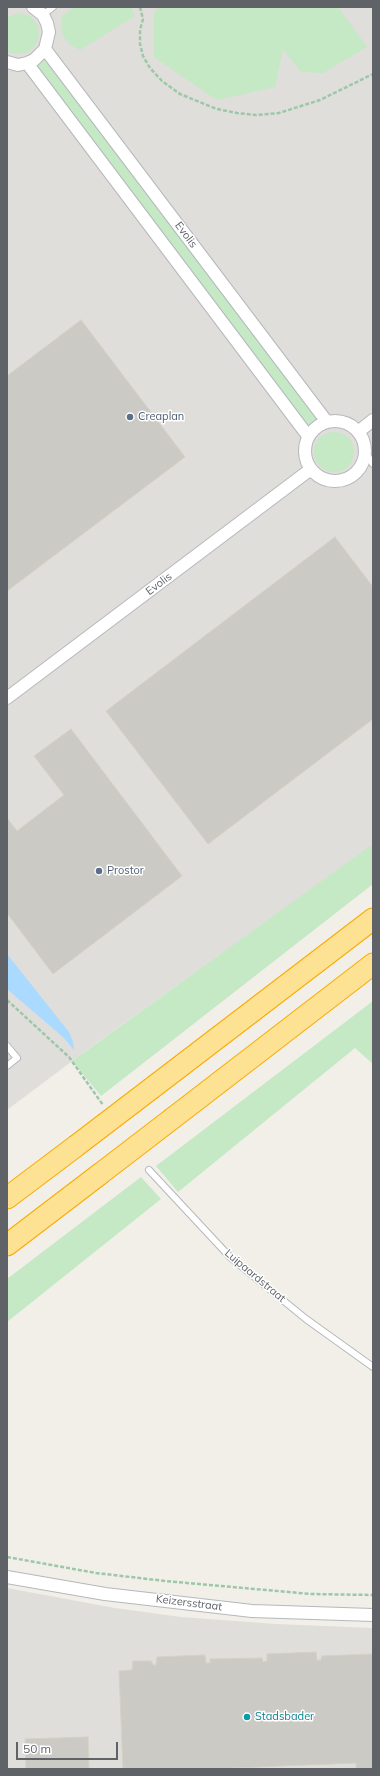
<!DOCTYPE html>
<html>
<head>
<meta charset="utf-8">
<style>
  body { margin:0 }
  #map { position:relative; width:380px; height:1776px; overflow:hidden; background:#f1efe8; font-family:Mulish,sans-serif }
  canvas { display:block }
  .frame { position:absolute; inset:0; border:8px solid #5f6368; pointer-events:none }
  .scale { position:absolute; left:16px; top:1742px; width:102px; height:18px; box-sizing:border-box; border:2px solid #5f6368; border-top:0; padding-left:5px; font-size:12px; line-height:14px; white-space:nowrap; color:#5f6368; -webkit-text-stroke:3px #fff; paint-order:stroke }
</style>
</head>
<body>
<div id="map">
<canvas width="380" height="1776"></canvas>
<div class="frame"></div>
<div class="scale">50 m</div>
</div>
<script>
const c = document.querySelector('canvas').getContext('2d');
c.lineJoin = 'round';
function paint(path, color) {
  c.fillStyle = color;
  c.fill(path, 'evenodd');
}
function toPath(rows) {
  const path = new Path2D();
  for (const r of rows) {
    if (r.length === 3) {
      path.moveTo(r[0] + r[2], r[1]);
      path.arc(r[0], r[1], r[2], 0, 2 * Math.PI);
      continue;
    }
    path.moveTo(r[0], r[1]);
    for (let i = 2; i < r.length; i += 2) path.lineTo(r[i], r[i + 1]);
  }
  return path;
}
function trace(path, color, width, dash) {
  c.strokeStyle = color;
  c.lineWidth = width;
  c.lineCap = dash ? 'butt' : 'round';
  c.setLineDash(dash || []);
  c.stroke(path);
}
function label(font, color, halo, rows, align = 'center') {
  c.font = font + ' Mulish,sans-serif';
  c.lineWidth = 3;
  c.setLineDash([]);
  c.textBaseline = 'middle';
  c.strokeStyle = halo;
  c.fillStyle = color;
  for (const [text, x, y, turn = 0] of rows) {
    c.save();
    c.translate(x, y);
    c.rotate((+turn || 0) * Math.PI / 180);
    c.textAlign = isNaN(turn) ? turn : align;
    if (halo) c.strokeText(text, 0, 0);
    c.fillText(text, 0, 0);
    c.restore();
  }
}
const industrial = toPath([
  [7,7,373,7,373,845,95,1044,7,1110],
  [7,1588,115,1608,181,1617,276,1624,372,1628,372,1638,373,1638,373,1769,7,1769]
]);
const green = toPath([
  [75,7,131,7,135,16,80,50,69,44,61,32,62,16],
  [159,7,338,7,367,47,323,73,301,72,283,49,275,87,217,100,154,57,154,13],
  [21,13,31,17,36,23,38,28,39,37,35,46,31,50,25,53,16,54,7,51,7,17],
  [45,58,319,419,308,427,34,65],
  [334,452,20],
  [373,844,373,884,101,1096,72,1061],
  [373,1001,373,1064,355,1048,178,1192,156,1166],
  [141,1177,161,1199,7,1322,7,1279]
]);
const water = toPath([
  [7,954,69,1032,73,1042,74,1050,63,1037,7,989]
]);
const building = toPath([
  [81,320,185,457,7,591,7,376,81,320],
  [335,537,373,587,373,719,208,844,106,711,335,537],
  [71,729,182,876,53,974,7,913,7,818,17,831,64,795,34,756,71,729],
  [316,1652,317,1660,321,1660,322,1656,373,1654,373,1769,356,1769,356,1763,209,1769,123,1769,119,1671,132,1670,133,1661,151,1661,153,1665,156,1665,157,1657,205,1655,206,1663,210,1663,210,1659,262,1658,263,1662,267,1661,267,1654,316,1652],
  [88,1737,89,1769,26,1769,25,1739,88,1737]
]);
const path = toPath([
  [140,7,143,19,140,30,140,44,143,56,150,68,162,81,180,94,217,109,237,113,256,115,279,113,320,100,373,74],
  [7,1000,69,1057,103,1105],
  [7,1557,96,1573,165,1581,311,1594,373,1595]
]);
const service = toPath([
  [43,15,53,7],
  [365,452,373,464],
  [7,1046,17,1058,7,1066],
  [149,1170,230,1257,306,1319,373,1367]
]);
const minor = toPath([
  [45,49,327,422],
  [7,62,18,65,27,63,34,60,45,49,49,32,47,23,43,15,33,7],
  [27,63,308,436],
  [335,451,30],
  [358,432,373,420],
  [7,698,311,469],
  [7,1577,105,1594,252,1611,373,1615]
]);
const motorway = toPath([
  [152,1088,373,919],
  [173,1118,373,964],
  [7,1198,76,1146],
  [7,1245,100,1174]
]);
const motorwayBridge = toPath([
  [76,1146,152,1088],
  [100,1174,173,1118]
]);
const markers = [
  [130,417,4,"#5c6f8a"],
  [99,871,4,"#5c6f8a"],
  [247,1717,4,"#0f9aa8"]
];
const streetNames = [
  ["Evolis",186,235,53],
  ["Evolis",159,584,-37],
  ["Luipaardstraat",255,1276,40],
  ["Keizersstraat",189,1603,7]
];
const serviceNames = [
  ["Creaplan",138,417],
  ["Prostor",107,871]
];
const cultureNames = [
  ["Stadsbader",255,1717]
];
paint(industrial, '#e0deda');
paint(green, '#c5e8c5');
paint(water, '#aadaff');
paint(building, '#cccac5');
trace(building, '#d6d1c6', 1);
trace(service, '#b5b8bc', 8);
trace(minor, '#b5b8bc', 14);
trace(motorway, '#f9ab00', 23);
trace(path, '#9cc7a9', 2.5, [4, 2]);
trace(service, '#fff', 6);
trace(minor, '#fff', 12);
trace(motorway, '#fde293', 21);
trace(motorwayBridge, '#f9ab00', 23, []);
trace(motorwayBridge, '#fde293', 21);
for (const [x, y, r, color] of markers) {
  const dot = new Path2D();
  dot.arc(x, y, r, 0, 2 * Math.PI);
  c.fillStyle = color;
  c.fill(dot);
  trace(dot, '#fff', 1.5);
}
label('11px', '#5f6368', '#fff', streetNames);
label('11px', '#4e5e75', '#fff', serviceNames, 'left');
label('11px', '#0d838f', '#fff', cultureNames, 'left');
</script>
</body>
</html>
